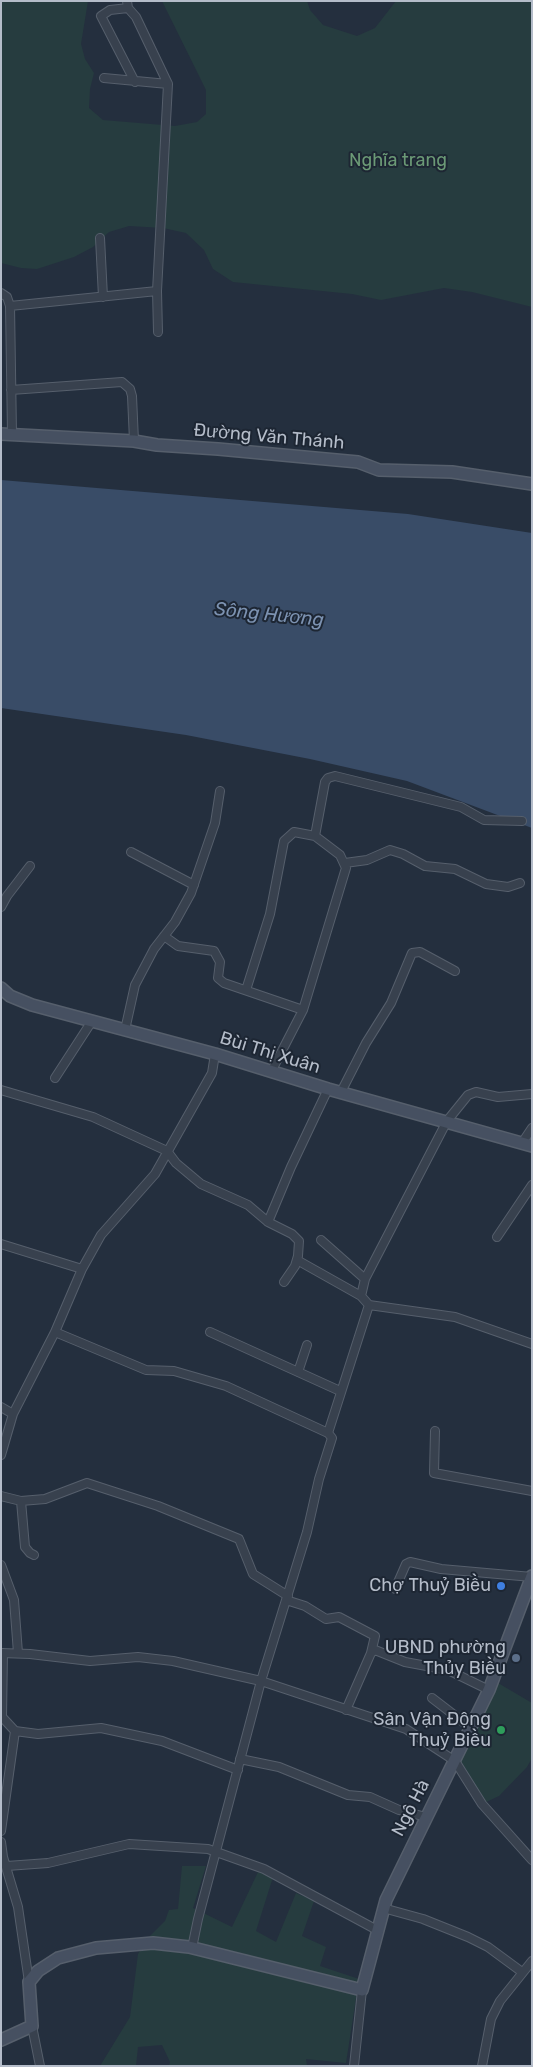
<!DOCTYPE html>
<html>
<head>
<meta charset="utf-8">
<style>
  body { margin:0 }
  #map { position:relative; width:533px; height:2067px; overflow:hidden; background:#242f3e; font-family:Rubik,sans-serif }
  canvas { display:block }
  .frame { position:absolute; inset:0; border:2px solid #b4bcc9; pointer-events:none }
</style>
</head>
<body>
<div id="map">
<canvas width="533" height="2067"></canvas>
<div class="frame"></div>
</div>
<script>
const c = document.querySelector('canvas').getContext('2d');
c.lineJoin = 'round';
function paint(path, color) {
  c.fillStyle = color;
  c.fill(path, 'evenodd');
}
function toPath(rows) {
  const path = new Path2D();
  for (const r of rows) {
    path.moveTo(r[0], r[1]);
    for (let i = 2; i < r.length; i += 2) path.lineTo(r[i], r[i + 1]);
  }
  return path;
}
function trace(path, color, width, dash) {
  c.strokeStyle = color;
  c.lineWidth = width;
  c.lineCap = dash ? 'butt' : 'round';
  c.setLineDash(dash || []);
  c.stroke(path);
}
function label(font, color, halo, rows, align = 'center') {
  c.font = font + ' Rubik,sans-serif';
  c.lineWidth = 4;
  c.setLineDash([]);
  c.textBaseline = 'middle';
  c.strokeStyle = halo;
  c.fillStyle = color;
  for (const [text, x, y, turn = 0] of rows) {
    c.save();
    c.translate(x, y);
    c.rotate((+turn || 0) * Math.PI / 180);
    c.textAlign = isNaN(turn) ? turn : align;
    if (halo) c.strokeText(text, 0, 0);
    c.fillText(text, 0, 0);
    c.restore();
  }
}
const green = toPath([
  [1,1,88,1,81,44,85,59,94,73,90,89,89,108,103,120,175,126,197,122,206,114,206,90,162,1,307,1,310,10,323,25,357,36,375,28,396,1,532,1,532,307,472,292,444,288,381,300,352,294,233,282,213,269,204,250,186,233,163,228,129,226,109,232,93,247,74,257,37,269,21,268,1,263],
  [493,1680,532,1703,532,1758,527,1767,499,1796,482,1804,455,1761],
  [182,1866,206,1866,193,1908,232,1927,258,1872,273,1877,256,1931,276,1942,296,1893,314,1901,302,1936,326,1947,320,1966,359,1979,346,2063,306,2059,307,2066,169,2066,170,2062,162,2045,138,2047,136,2066,100,2066,130,2017,138,1954,148,1938,165,1921,169,1910,178,1909]
]);
const water = toPath([
  [1,480,408,514,532,533,532,828,407,781,310,759,186,735,1,708]
]);
const street = toPath([
  [128,8,110,10,101,16,135,82],
  [104,78,168,84],
  [100,238,103,297],
  [157,291,158,332],
  [1,293,7,297,10,306],
  [11,390,122,382,130,389,132,396,134,441],
  [12,434,10,306,157,291,168,84,136,17,128,8,127,1],
  [315,836,325,782,328,778,335,776,461,807,484,820,522,821],
  [131,852,194,885],
  [345,863,367,860,390,850,403,854,425,866,455,869,486,884,508,887,520,883],
  [1,907,7,896,30,866],
  [164,936,178,946,214,951,220,962,218,978,224,983,303,1010],
  [246,990,270,914,284,841,294,832,315,836,340,855,346,868,303,1010,271,1072],
  [125,1030,135,985,154,949,175,922,191,893,215,823,220,791],
  [55,1078,92,1021],
  [1,1090,93,1117,167,1151,176,1163,201,1184,248,1205,268,1222,292,1234,299,1241,298,1256,295,1266,284,1282],
  [341,1092,366,1043,391,1003,412,953,420,952,455,971],
  [522,1143,532,1128],
  [268,1222,291,1167,328,1089],
  [497,1237,532,1185],
  [321,1240,365,1279],
  [1,1244,82,1269,101,1235,155,1174,212,1073,215,1054],
  [297,1260,361,1296],
  [369,1305,455,1317,532,1344],
  [55,1332,146,1370,174,1371,226,1386,328,1433],
  [210,1332,340,1391],
  [298,1372,307,1345],
  [1,1407,13,1414],
  [435,1431,434,1473,532,1491],
  [1,1455,13,1414,55,1332,82,1269],
  [1,1496,21,1501,45,1499,87,1483,158,1506,239,1539,253,1574,288,1596],
  [21,1501,25,1547,30,1553,34,1555],
  [1,1565,14,1600,18,1653],
  [395,1589,406,1564,410,1562,441,1569,532,1577],
  [286,1600,305,1606,326,1619,339,1617,375,1636,371,1653],
  [1,1653,30,1654,90,1661,138,1657,173,1661,261,1681,406,1729,455,1761,482,1804,532,1860],
  [3,1653,2,1717,15,1731,38,1734,101,1728,162,1741,238,1770],
  [432,1698,471,1728],
  [346,1710,371,1653,375,1650,405,1662,448,1670,489,1690],
  [240,1759,279,1767,348,1795,370,1797,399,1810,426,1817],
  [1,1831,15,1731],
  [1,1842,3,1857,18,1907,29,1982],
  [7,1866,48,1863,129,1844,208,1849,264,1869,377,1930],
  [383,1908,423,1919,468,1937,488,1947,522,1972],
  [192,1948,198,1919,261,1681,307,1532,319,1479,332,1438,328,1433,369,1305,361,1296,365,1279,447,1121,468,1095,476,1092,498,1097,532,1094],
  [32,2026,40,2066],
  [354,2066,362,1990],
  [482,2066,491,2019,500,2001,532,1961]
]);
const secondary = toPath([
  [1,434,134,441,157,445,218,449,358,462,379,470,452,472,532,484],
  [1,988,10,996,32,1005,215,1054,328,1089,532,1146],
  [1,2040,32,2026,29,1982,38,1971,58,1958,96,1948,153,1943,189,1947,362,1990,386,1900,489,1690,532,1576]
]);
const markers = [
  [501,1586,5,"#3f7fe0"],
  [516,1658,5,"#5c6f8a"],
  [501,1730,5,"#2e9e5b"]
];
const parkNames = [
  ["Nghĩa trang",398,161]
];
const streetNames = [
  ["Đường Văn Thánh",269,437,5],
  ["Bùi Thị Xuân",270,1053,17],
  ["Ngô Hà",411,1808,-63]
];
const poiNames = [
  ["Chợ Thuỷ Biều",491,1586],
  ["UBND phường",506,1648],
  ["Thủy Biều",506,1669],
  ["Sân Vận Động",491,1720],
  ["Thuỷ Biều",491,1741]
];
const waterNames = [
  ["Sông Hương",269,615,6]
];
paint(green, '#263c3f');
paint(water, '#394c67');
trace(street, '#565f6c', 10);
trace(secondary, '#565f6c', 14);
trace(street, '#38414e', 8);
trace(secondary, '#465061', 11);
for (const [x, y, r, color] of markers) {
  const dot = new Path2D();
  dot.arc(x, y, r, 0, 2 * Math.PI);
  c.fillStyle = color;
  c.fill(dot);
  trace(dot, '#1d2633', 2);
}
label('18px', '#6b9a76', '#1d2633', parkNames);
label('18px', '#b4bcc9', '#1d2633', streetNames);
label('18px', '#b4bcc9', '#1d2633', poiNames, 'right');
label('italic 19px', '#7c92b1', '#1d2633', waterNames);
</script>
</body>
</html>
